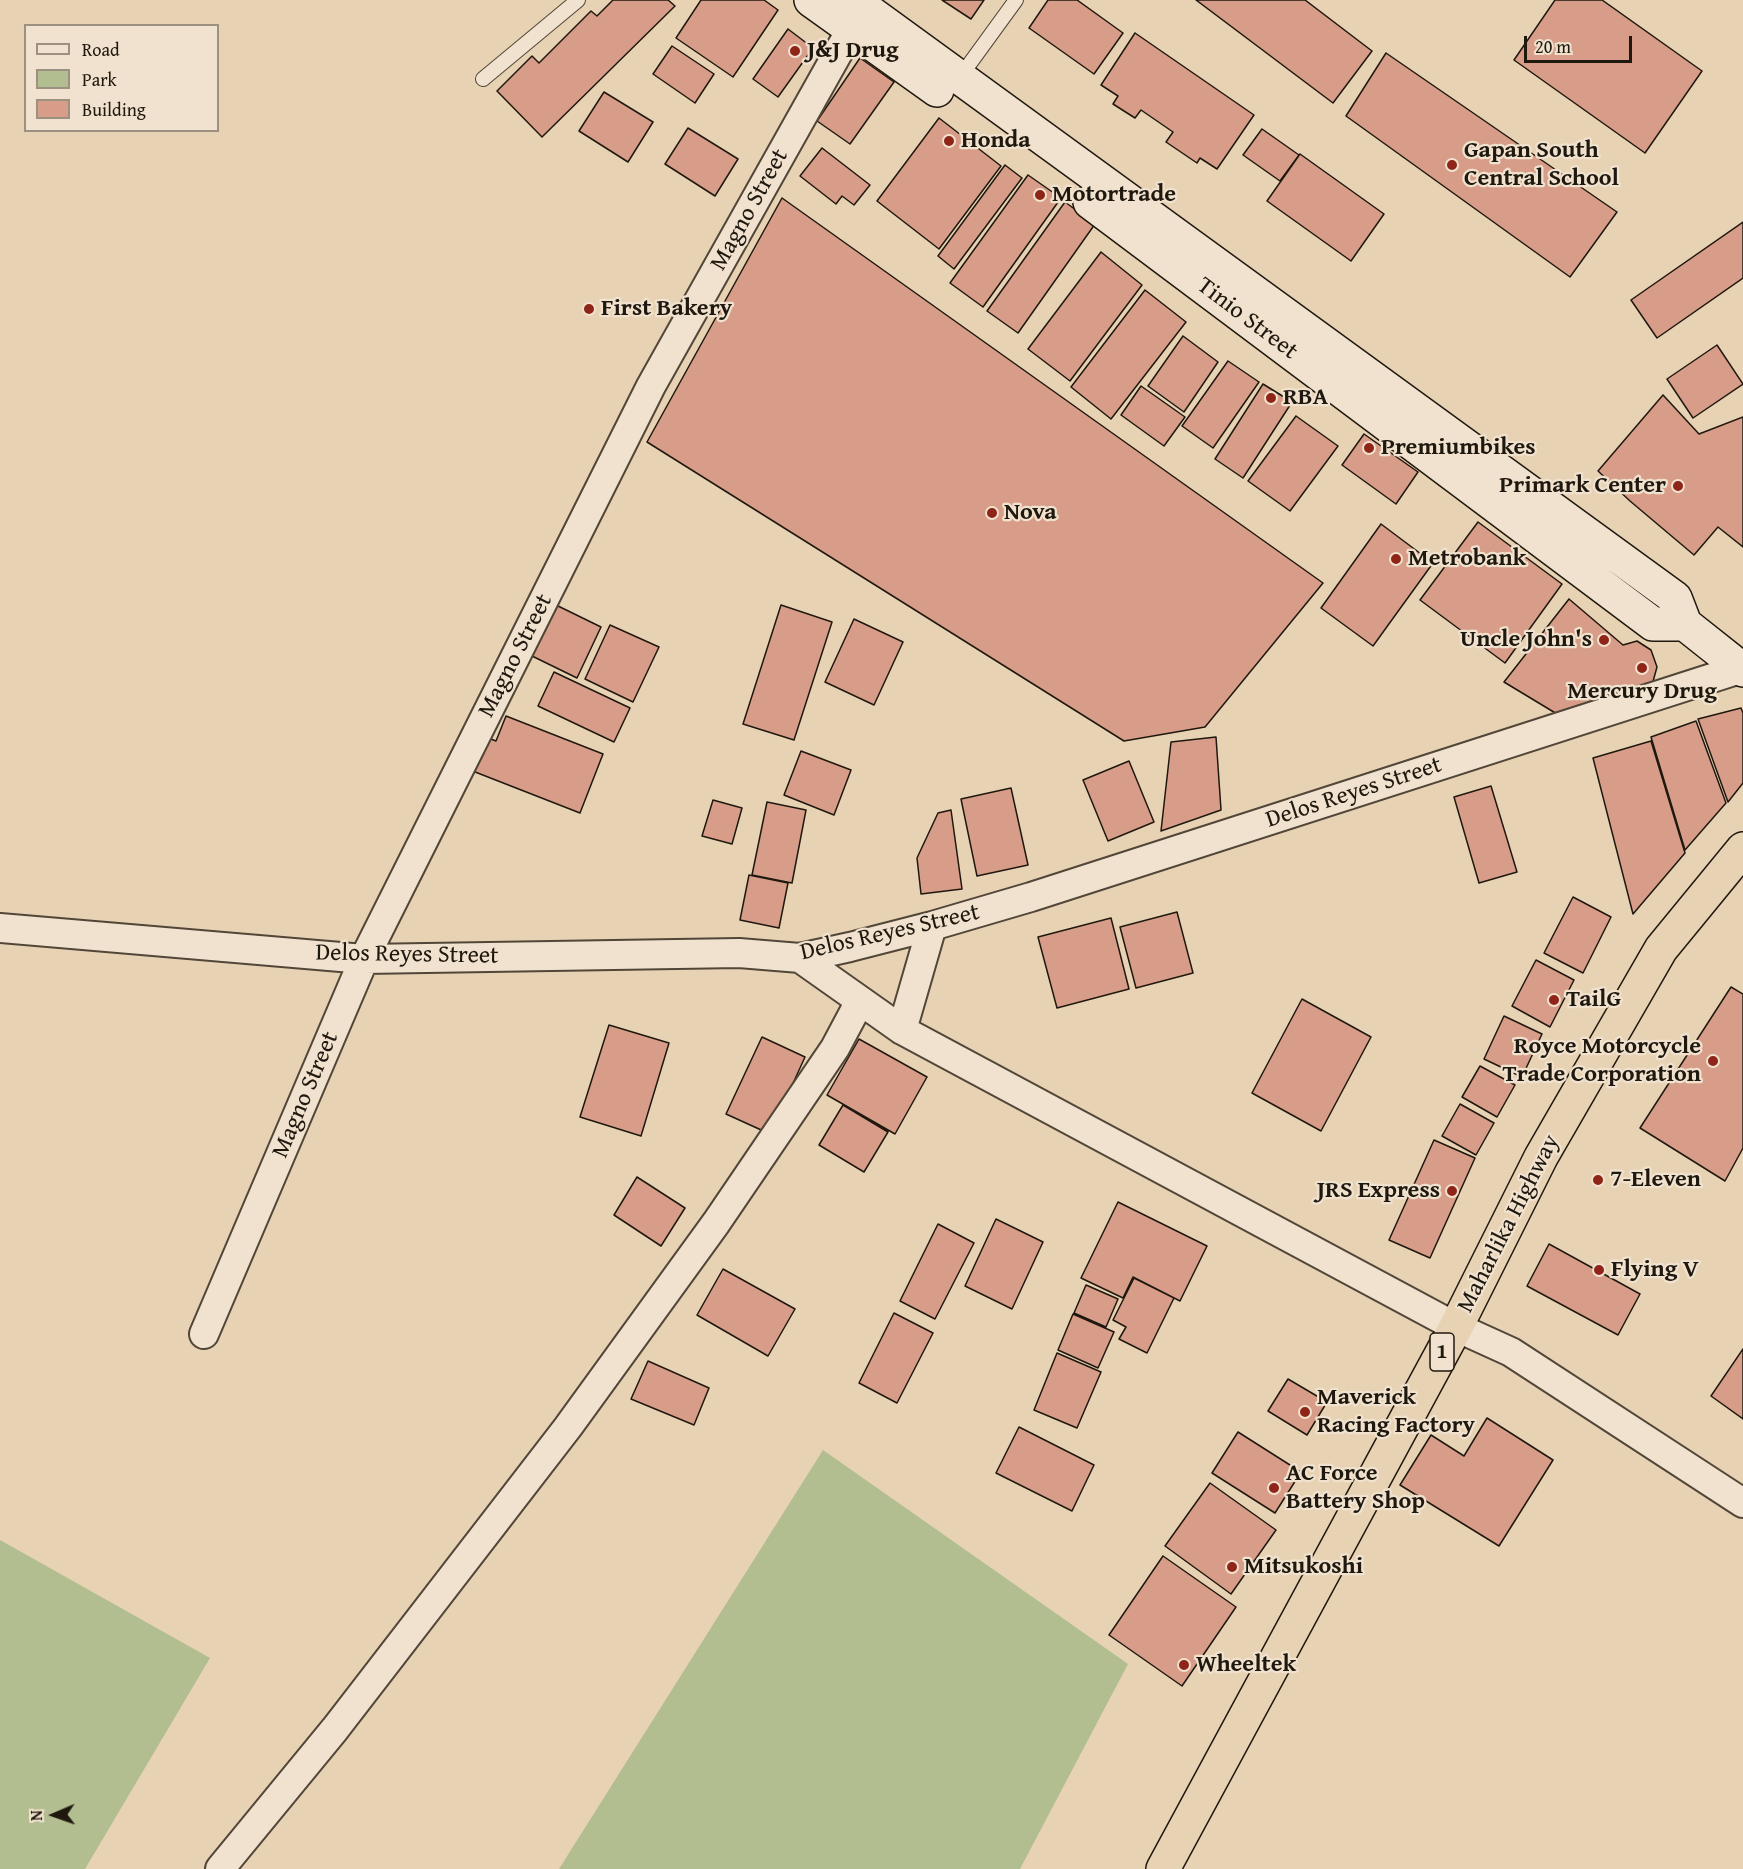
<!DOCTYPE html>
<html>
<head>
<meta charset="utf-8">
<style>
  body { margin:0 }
  #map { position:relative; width:1743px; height:1869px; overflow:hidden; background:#e8d2b4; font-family:"Gentium Book Plus",serif }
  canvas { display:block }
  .legend { position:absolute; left:24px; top:24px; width:195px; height:108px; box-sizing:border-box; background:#f0e2ce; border:2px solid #9c9181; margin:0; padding:8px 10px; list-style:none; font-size:18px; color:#1f180e }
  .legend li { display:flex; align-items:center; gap:12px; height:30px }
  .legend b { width:30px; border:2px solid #9c9181 }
  .north { position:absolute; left:24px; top:1785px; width:60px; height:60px; -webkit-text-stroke:4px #f0e2ce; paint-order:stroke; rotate:268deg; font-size:16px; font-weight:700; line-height:24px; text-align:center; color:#1f180e }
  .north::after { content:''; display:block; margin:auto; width:21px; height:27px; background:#1f180e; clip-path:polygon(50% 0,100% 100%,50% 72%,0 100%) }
  .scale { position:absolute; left:1524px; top:36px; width:108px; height:27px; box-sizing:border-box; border:3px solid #1f180e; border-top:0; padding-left:8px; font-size:18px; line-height:21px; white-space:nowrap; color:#1f180e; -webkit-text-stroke:4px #f0e2ce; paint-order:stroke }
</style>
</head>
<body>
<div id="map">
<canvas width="1743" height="1869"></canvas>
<ul class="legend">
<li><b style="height:8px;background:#f0e2ce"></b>Road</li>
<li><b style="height:16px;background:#b2bd90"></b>Park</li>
<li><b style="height:16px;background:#d89d88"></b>Building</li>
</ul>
<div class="north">N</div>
<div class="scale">20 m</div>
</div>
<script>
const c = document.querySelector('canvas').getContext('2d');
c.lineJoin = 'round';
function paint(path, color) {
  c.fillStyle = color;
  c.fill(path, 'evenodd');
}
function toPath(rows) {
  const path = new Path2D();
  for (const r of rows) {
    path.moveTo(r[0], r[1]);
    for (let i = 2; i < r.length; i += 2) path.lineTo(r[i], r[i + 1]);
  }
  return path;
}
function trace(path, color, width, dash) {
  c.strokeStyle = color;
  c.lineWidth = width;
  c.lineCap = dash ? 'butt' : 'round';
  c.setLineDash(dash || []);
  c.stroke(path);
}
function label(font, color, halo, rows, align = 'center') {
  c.font = font + ' "Gentium Book Plus",serif';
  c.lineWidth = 4.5;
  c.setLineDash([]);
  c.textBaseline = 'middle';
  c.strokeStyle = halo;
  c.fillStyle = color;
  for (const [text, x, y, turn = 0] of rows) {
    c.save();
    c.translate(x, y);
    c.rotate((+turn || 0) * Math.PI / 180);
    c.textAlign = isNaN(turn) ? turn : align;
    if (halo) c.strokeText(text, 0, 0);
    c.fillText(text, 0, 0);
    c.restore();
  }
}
const green = toPath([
  [823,1450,1128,1664,1020,1869,559,1869],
  [0,1540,210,1658,85,1869,0,1869]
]);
const building = toPath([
  [613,0,668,0,675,6,542,137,497,91,532,56,539,63,591,11,597,16,613,0],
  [701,0,764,0,778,10,733,77,676,38,701,0],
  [942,0,984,0,971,19,942,0],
  [1048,0,1077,0,1123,33,1094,74,1029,28,1048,0],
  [1196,0,1305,0,1372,51,1333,103,1196,0],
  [1555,0,1602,0,1702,71,1645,153,1514,60,1555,0],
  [788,29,813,48,778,97,753,79,788,29],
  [1135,33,1254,115,1217,169,1200,158,1197,163,1166,142,1173,132,1141,110,1135,118,1113,104,1118,96,1101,85,1135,33],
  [672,46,714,74,695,103,653,74,672,46],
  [1386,53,1617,212,1570,277,1346,116,1386,53],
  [860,58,894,82,850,144,817,121,860,58],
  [604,92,653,122,628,162,579,131,604,92],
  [939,118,1001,166,939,249,877,201,939,118],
  [688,128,738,159,715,196,665,164,688,128],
  [1262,129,1299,155,1280,181,1243,155,1262,129],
  [822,148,870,185,854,205,842,196,836,204,800,176,822,148],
  [1300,154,1384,214,1351,261,1267,201,1300,154],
  [1005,165,1022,178,954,269,938,256,1005,165],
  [1028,175,1061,198,983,307,950,283,1028,175],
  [782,198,1323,583,1205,727,1124,741,647,442,782,198],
  [1065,202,1095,224,1018,333,987,311,1065,202],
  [1743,222,1743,278,1657,338,1631,300,1743,222],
  [1101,252,1142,285,1070,381,1028,349,1101,252],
  [1145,290,1186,322,1111,419,1071,387,1145,290],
  [1183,336,1218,362,1184,412,1148,386,1183,336],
  [1717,345,1743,384,1693,418,1667,379,1717,345],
  [1228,361,1259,382,1213,448,1182,426,1228,361],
  [1263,384,1292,402,1243,478,1215,459,1263,384],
  [1141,386,1185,417,1164,446,1121,415,1141,386],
  [1663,395,1699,434,1743,417,1743,547,1718,527,1694,555,1630,501,1598,471,1663,395],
  [1296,416,1338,446,1290,511,1248,481,1296,416],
  [1364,434,1418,472,1396,504,1342,465,1364,434],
  [1478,522,1562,584,1505,663,1420,600,1478,522],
  [1381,524,1433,563,1373,646,1321,608,1381,524],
  [1569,599,1623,645,1637,641,1651,650,1657,667,1652,685,1557,714,1504,682,1569,599],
  [556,605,601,627,577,678,532,656,556,605],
  [781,605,832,622,794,740,743,724,781,605],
  [854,619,903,642,874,705,825,682,854,619],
  [610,625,659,647,633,702,585,679,610,625],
  [554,672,630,708,614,742,538,706,554,672],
  [1741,708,1743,713,1743,783,1728,802,1698,719,1741,708],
  [506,716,603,754,580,813,470,770,483,736,496,741,506,716],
  [1696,721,1726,803,1685,850,1651,737,1696,721],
  [1216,737,1221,810,1161,831,1171,742,1216,737],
  [1651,741,1685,853,1633,914,1593,758,1651,741],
  [801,751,851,770,834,815,784,795,801,751],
  [1129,761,1154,822,1108,841,1083,780,1129,761],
  [1491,786,1517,872,1479,883,1454,797,1491,786],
  [1011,788,1028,865,977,876,961,799,1011,788],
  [713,800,742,808,732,844,702,836,713,800],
  [767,802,806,810,792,883,752,875,767,802],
  [951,810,962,889,921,894,917,858,938,813,951,810],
  [749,875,788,883,779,928,740,920,749,875],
  [1573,897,1611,917,1583,973,1544,953,1573,897],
  [1177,912,1193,973,1136,988,1120,927,1177,912],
  [1111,918,1129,989,1057,1008,1038,937,1111,918],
  [1536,960,1574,980,1550,1027,1512,1006,1536,960],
  [1731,987,1743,994,1743,1148,1725,1181,1640,1128,1731,987],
  [1302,999,1371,1037,1321,1131,1252,1093,1302,999],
  [1504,1016,1542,1034,1522,1077,1484,1059,1504,1016],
  [609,1025,669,1043,641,1136,580,1117,609,1025],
  [762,1037,805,1057,770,1134,726,1114,762,1037],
  [859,1039,927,1077,895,1134,827,1095,859,1039],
  [1480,1066,1515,1085,1497,1117,1462,1097,1480,1066],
  [1460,1104,1494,1123,1476,1155,1442,1136,1460,1104],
  [843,1105,888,1132,864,1172,819,1145,843,1105],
  [1434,1140,1475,1158,1430,1258,1389,1240,1434,1140],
  [637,1177,685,1208,661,1246,614,1215,637,1177],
  [1118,1202,1207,1246,1180,1301,1133,1277,1123,1298,1081,1278,1118,1202],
  [996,1219,1043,1242,1012,1309,965,1286,996,1219],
  [938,1224,974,1243,935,1319,900,1301,938,1224],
  [1549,1244,1640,1294,1618,1335,1527,1286,1549,1244],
  [723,1269,795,1309,768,1356,697,1315,723,1269],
  [1134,1278,1174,1298,1147,1353,1119,1339,1126,1327,1113,1320,1134,1278],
  [1086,1285,1118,1299,1106,1327,1074,1313,1086,1285],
  [894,1313,933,1333,897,1403,859,1383,894,1313],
  [1073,1314,1114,1332,1098,1368,1058,1350,1073,1314],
  [1743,1349,1743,1419,1711,1396,1743,1349],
  [1057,1353,1101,1372,1077,1428,1034,1410,1057,1353],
  [648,1361,709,1388,694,1425,631,1399,648,1361],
  [1288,1379,1327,1402,1307,1435,1268,1411,1288,1379],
  [1487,1418,1553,1460,1499,1546,1400,1485,1431,1435,1464,1456,1487,1418],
  [1019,1427,1094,1465,1072,1511,996,1473,1019,1427],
  [1238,1432,1301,1472,1275,1513,1212,1473,1238,1432],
  [1210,1483,1276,1530,1231,1594,1165,1546,1210,1483],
  [1163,1556,1236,1607,1182,1686,1109,1635,1163,1556]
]);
const service = toPath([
  [960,77,1016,0],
  [483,79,578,0]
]);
const minor = toPath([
  [0,928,364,959,739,953,800,958,850,947,932,926,1031,897,1743,668],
  [800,958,902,1030,1456,1327,1511,1352,1743,1503],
  [902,1030,932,926],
  [204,1334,364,959,651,386,862,10],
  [220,1869,335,1729,568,1427,716,1223,835,1048,860,1001]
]);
const secondary = toPath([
  [811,0,937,90],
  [853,0,1675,598,1685,624,1743,670],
  [1090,202,1653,624,1685,624]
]);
const trunk = toPath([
  [1163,1869,1456,1327,1541,1157,1661,949,1743,849]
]);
const markers = [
  [795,51,6,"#8f2418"],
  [949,141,6,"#8f2418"],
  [1452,165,6,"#8f2418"],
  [1040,195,6,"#8f2418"],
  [589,309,6,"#8f2418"],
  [1271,398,6,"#8f2418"],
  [1369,448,6,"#8f2418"],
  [1678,486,6,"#8f2418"],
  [992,513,6,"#8f2418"],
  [1396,559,6,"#8f2418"],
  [1604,640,6,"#8f2418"],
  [1642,668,6,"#8f2418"],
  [1554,1000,6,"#8f2418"],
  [1713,1061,6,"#8f2418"],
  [1598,1180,6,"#8f2418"],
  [1452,1191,6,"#8f2418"],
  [1599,1270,6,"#8f2418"],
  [1305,1412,6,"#8f2418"],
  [1274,1488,6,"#8f2418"],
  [1232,1567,6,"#8f2418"],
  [1184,1665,6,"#8f2418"]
];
const shields = [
  [1442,1352,24]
];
const shieldNames = [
  ["1",1442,1352]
];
const poiNames = [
  ["J&J Drug",807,51],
  ["Honda",961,141],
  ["Gapan South",1464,151],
  ["Central School",1464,179],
  ["Motortrade",1052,195],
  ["First Bakery",601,309],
  ["RBA",1283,398],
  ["Premiumbikes",1381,448],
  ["Primark Center",1666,486,"right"],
  ["Nova",1004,513],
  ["Metrobank",1408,559],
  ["Uncle John's",1592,640,"right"],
  ["Mercury Drug",1642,692,"center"],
  ["TailG",1566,1000],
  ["Royce Motorcycle",1701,1047,"right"],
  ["Trade Corporation",1701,1075,"right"],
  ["7-Eleven",1610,1180],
  ["JRS Express",1440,1191,"right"],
  ["Flying V",1611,1270],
  ["Maverick",1317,1398],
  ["Racing Factory",1317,1426],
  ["AC Force",1286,1474],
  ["Battery Shop",1286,1502],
  ["Mitsukoshi",1244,1567],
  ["Wheeltek",1196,1665]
];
const streetNames = [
  ["Magno Street",750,210,-61],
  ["Tinio Street",1247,319,37],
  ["Magno Street",516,656,-63],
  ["Delos Reyes Street",1354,793,-18],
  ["Delos Reyes Street",890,933,-13],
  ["Delos Reyes Street",407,955,1],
  ["Magno Street",306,1095,-67],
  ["Maharlika Highway",1509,1224,-63]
];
paint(green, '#b2bd90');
paint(building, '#d89d88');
trace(building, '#1f180e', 1.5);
trace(service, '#514638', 16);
trace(minor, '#514638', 32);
trace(secondary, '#1f180e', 36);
trace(trunk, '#1f180e', 36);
trace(service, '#f0e2ce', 14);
trace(minor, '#f0e2ce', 28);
trace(secondary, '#f0e2ce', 33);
trace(trunk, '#e8d2b4', 33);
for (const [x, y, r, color] of markers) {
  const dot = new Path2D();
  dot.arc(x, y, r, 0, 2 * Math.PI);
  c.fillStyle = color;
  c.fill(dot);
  trace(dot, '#f0e2ce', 2);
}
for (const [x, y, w] of shields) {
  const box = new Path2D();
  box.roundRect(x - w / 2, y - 19, w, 38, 4.5);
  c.fillStyle = '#f0e2ce';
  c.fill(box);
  trace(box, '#1f180e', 1.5);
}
label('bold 22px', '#1f180e', null, shieldNames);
label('bold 24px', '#1f180e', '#f0e2ce', poiNames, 'left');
label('24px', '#1f180e', '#f0e2ce', streetNames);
</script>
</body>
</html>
